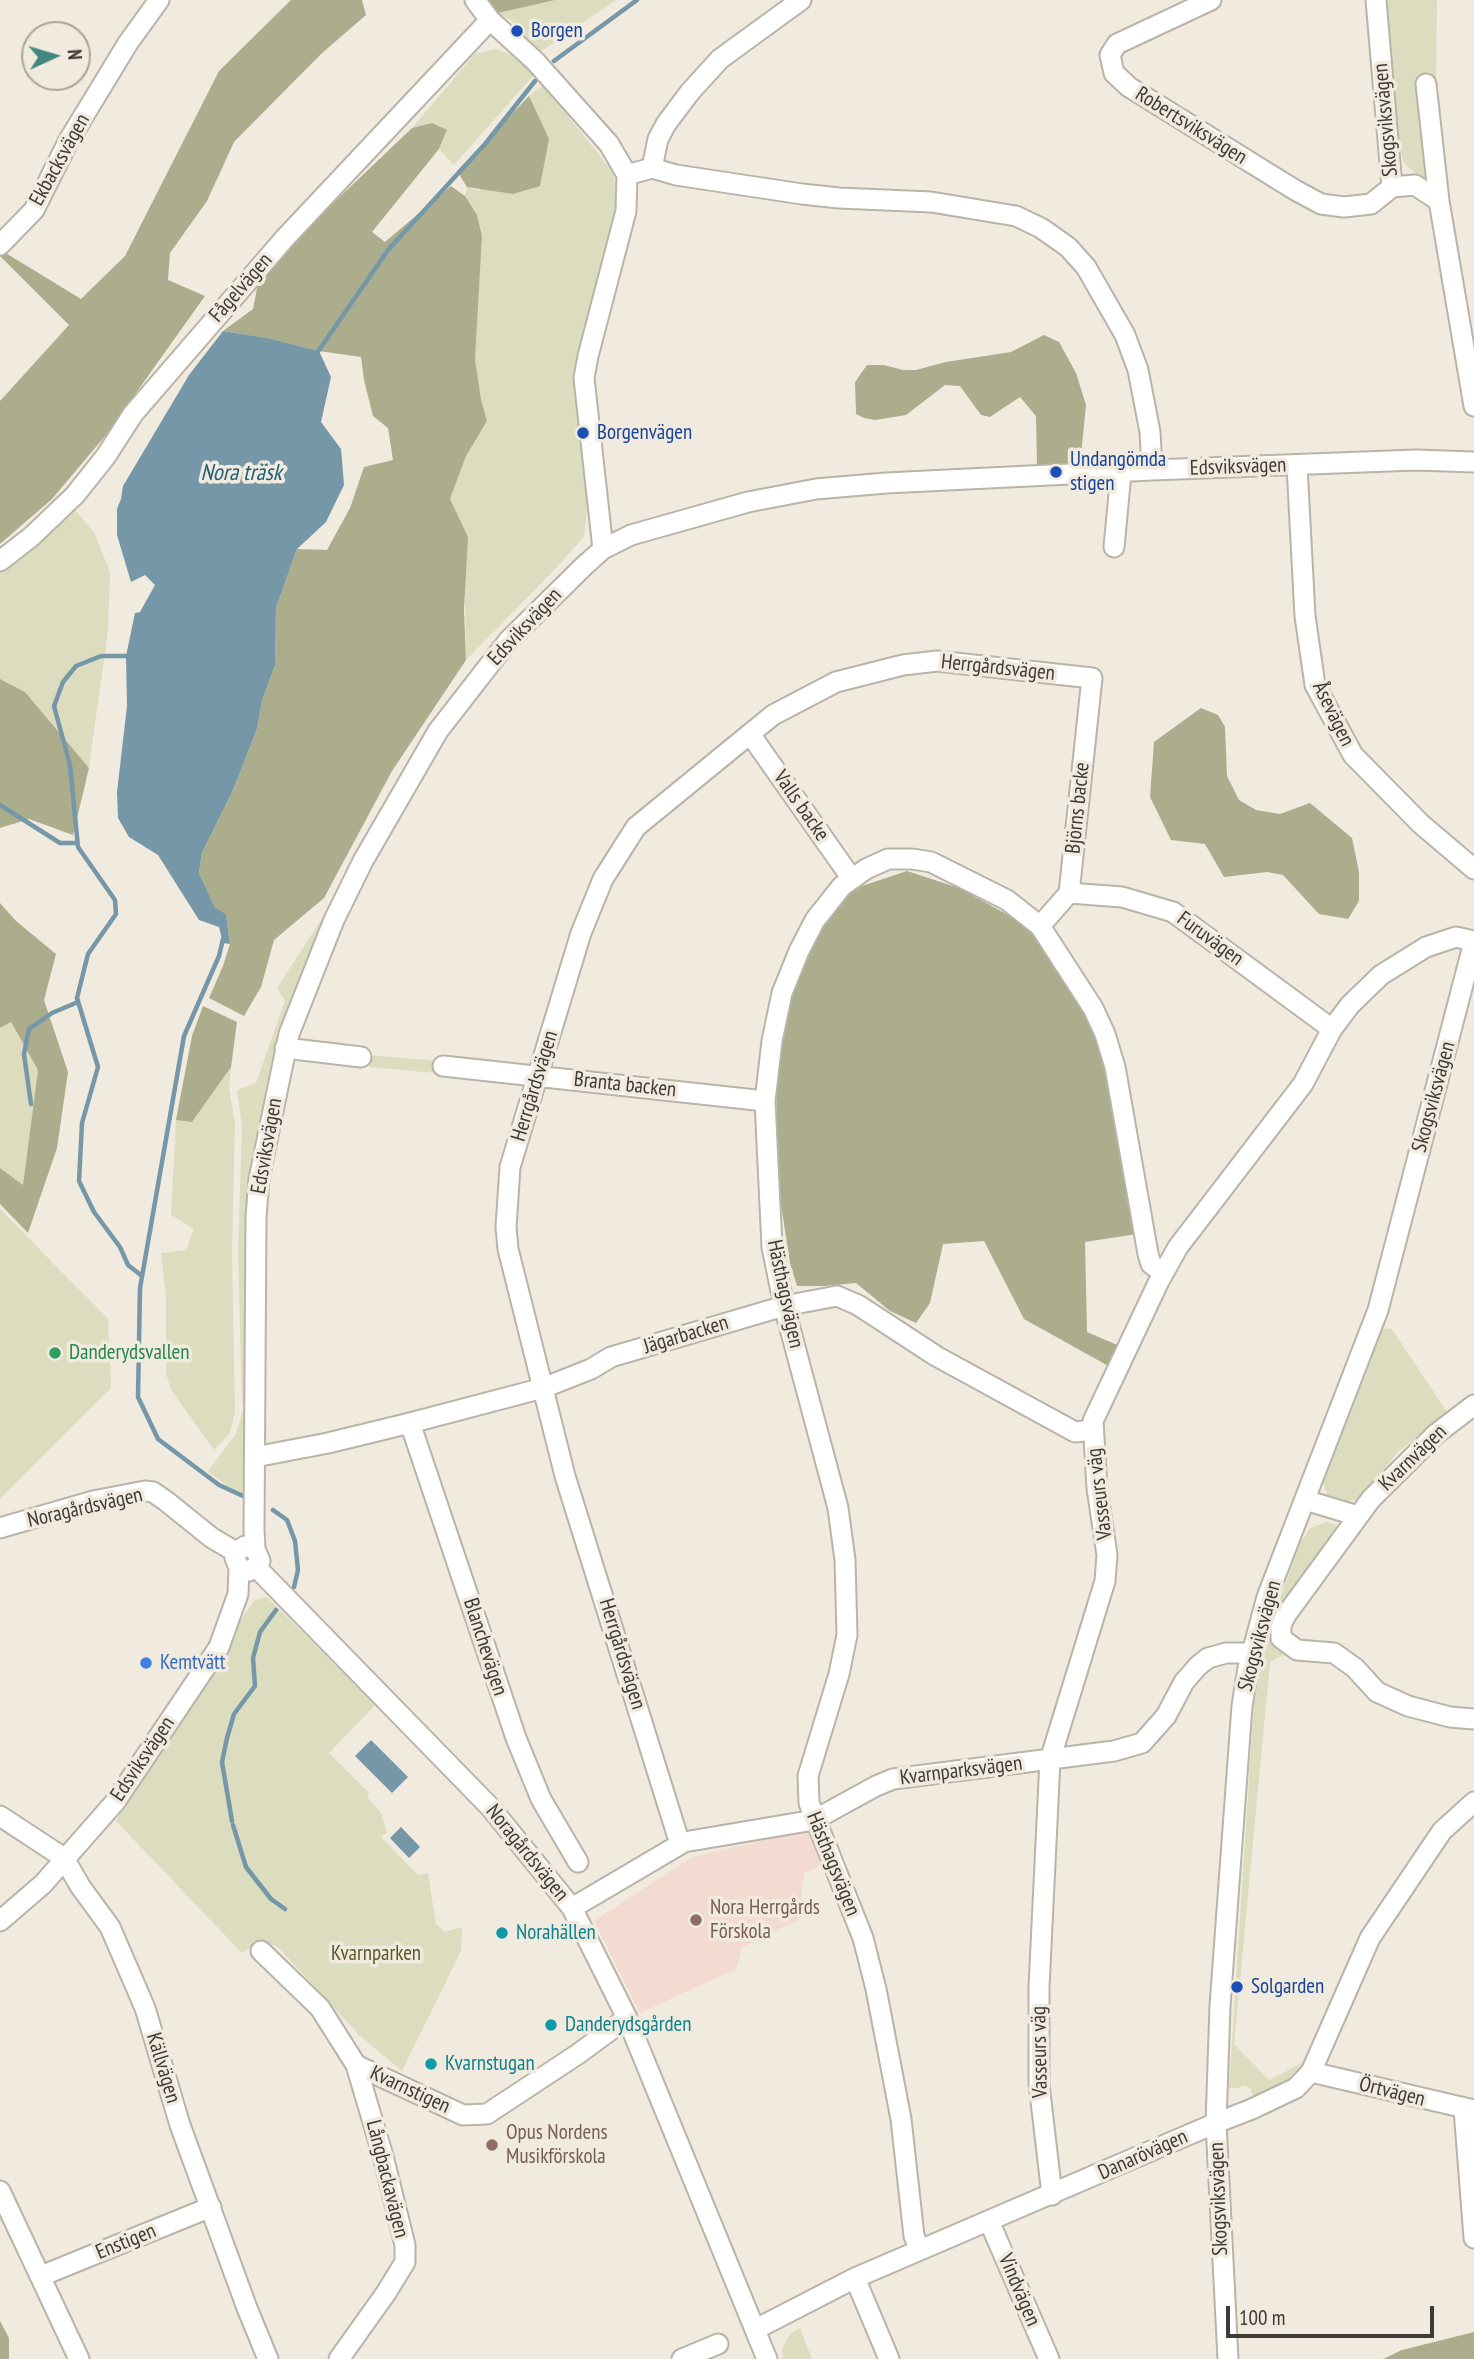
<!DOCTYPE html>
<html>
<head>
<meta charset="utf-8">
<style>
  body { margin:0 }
  #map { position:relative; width:1474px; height:2359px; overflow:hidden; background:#f1eade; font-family:"PT Sans Narrow",sans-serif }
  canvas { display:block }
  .north { position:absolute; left:21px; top:21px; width:70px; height:70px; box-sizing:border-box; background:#f1eade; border:2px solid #a9a49b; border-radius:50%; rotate:86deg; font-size:19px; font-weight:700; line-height:28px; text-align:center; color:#3e3b36 }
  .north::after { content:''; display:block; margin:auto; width:24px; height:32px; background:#418881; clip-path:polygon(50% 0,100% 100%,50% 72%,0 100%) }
  .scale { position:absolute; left:1226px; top:2306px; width:208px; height:32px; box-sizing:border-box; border:4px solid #3e3b36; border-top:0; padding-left:9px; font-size:21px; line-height:24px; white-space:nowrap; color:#3e3b36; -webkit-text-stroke:5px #f1eade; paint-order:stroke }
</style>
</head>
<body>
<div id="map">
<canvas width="1474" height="2359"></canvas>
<div class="north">N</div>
<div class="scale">100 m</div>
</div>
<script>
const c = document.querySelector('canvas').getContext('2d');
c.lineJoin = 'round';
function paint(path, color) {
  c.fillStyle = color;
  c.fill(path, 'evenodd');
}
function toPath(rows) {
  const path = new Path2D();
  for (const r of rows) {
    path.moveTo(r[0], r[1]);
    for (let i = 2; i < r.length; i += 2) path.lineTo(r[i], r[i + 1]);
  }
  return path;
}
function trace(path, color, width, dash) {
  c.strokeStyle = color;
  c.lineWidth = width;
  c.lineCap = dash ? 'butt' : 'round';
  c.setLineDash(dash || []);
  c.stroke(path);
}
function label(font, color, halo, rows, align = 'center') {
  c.font = font + ' "PT Sans Narrow",sans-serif';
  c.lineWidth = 7;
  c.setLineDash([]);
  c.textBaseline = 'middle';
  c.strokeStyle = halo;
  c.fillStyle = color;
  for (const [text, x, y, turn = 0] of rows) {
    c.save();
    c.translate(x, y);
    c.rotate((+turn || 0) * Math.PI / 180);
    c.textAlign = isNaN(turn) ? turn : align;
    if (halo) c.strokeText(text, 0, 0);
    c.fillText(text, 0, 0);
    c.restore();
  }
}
const education = toPath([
  [808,1830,824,1864,804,1873,799,1920,742,1947,736,1969,640,2013,594,1921,692,1857]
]);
const green = toPath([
  [555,0,616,0,540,52,526,41,517,24,498,13],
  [1384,0,1437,0,1436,79,1422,82,1429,185,1404,163,1397,137],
  [496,49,523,59,534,75,454,165,439,149,447,131,432,123,412,128,475,54],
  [543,85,612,171,618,195,618,208,577,400,588,501,584,536,559,565,466,660,465,583,450,499,466,456,487,421,481,399,475,359,482,236,477,215,465,196,467,187,479,191,536,114,529,96],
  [76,511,94,532,110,572,108,630,89,768,25,692,0,679,0,573],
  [335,898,251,1177,250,1404,244,1405,242,1403,238,1252,242,1125,237,1090,256,1083,285,1001,277,988],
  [10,1021,38,1070,23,1186,0,1168,0,1028],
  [370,1055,437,1061,436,1073,369,1067],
  [231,1067,229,1088,235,1123,232,1253,235,1412,230,1433,214,1450,172,1391,166,1374,166,1296,161,1253,186,1250,194,1229,171,1215,176,1120,192,1122],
  [0,1209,108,1319,111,1388,0,1499],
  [1391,1328,1447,1412,1398,1452,1362,1497,1347,1502,1328,1496,1323,1482,1378,1330],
  [243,1410,248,1410,248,1502,208,1471,236,1434],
  [1327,1522,1337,1525,1335,1538,1276,1642,1283,1655,1270,1662,1234,2044,1269,2080,1302,2063,1292,2080,1254,2100,1251,2089,1245,2085,1238,2088,1229,2088,1255,1686,1264,1644,1300,1543,1310,1528],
  [267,1597,375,1705,329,1753,369,1793,367,1797,381,1813,387,1832,381,1837,418,1875,428,1873,436,1924,445,1932,462,1927,461,1951,402,2071,360,2036,277,1946,260,1941,242,1953,116,1821,181,1703,255,1600],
  [800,2328,812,2359,783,2359,782,2351,786,2341,790,2334]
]);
const forest = toPath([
  [291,0,362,0,366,15,321,54,234,142,207,201,170,253,168,280,205,296,106,435,52,499,0,544,0,401,69,325,0,256,4,252,81,299,125,256,219,71],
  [487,0,555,0,498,13],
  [529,96,549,139,540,186,513,194,467,187,457,171],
  [432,123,447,130,439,149,372,232,385,242,451,186,465,196,477,215,482,236,475,359,481,399,487,421,466,456,450,499,468,537,464,610,466,660,392,771,324,898,274,940,261,987,244,1016,209,998,223,966,230,944,226,914,215,909,199,873,202,853,233,790,257,729,262,701,275,665,276,608,297,549,327,550,350,508,364,467,393,460,388,428,373,416,364,380,361,357,319,351,266,338,223,331,253,309,260,273,412,128],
  [1044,335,1059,342,1076,373,1086,405,1080,465,1037,466,1036,416,1020,397,990,417,981,415,960,386,945,385,906,415,875,420,864,418,856,414,855,382,867,365,884,365,903,370,916,370,946,362,1011,352],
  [0,679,25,692,89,768,73,835,29,819,0,828],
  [1201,708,1218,715,1225,727,1227,776,1239,800,1256,810,1280,814,1310,803,1352,838,1359,872,1359,901,1348,919,1319,914,1283,875,1267,872,1224,877,1205,844,1171,840,1150,797,1154,742],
  [907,871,959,888,1028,926,1078,1002,1100,1048,1112,1097,1118,1143,1137,1234,1085,1242,1087,1332,1122,1347,1112,1368,1024,1319,984,1241,943,1244,930,1303,916,1323,890,1311,856,1283,824,1286,797,1286,790,1263,776,1172,777,1071,790,997,810,933,841,893],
  [0,903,16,921,56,954,44,1000,68,1072,57,1148,28,1233,0,1204,0,1168,23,1185,38,1070,11,1022,0,1028],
  [203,1006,237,1022,231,1067,192,1122,176,1120,192,1036],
  [0,2321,9,2338,9,2359,0,2359],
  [1474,2332,1474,2359,1383,2359,1402,2350]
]);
const water = toPath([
  [223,331,267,338,319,351,331,377,321,422,341,449,344,485,326,522,297,549,276,608,275,665,262,701,257,729,233,790,202,853,199,873,215,908,226,914,230,944,223,943,219,927,199,920,158,855,129,837,118,818,117,792,127,706,126,656,135,613,140,612,155,585,145,575,131,582,117,535,117,509,121,499,123,486,189,375],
  [371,1740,408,1777,392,1793,355,1756],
  [401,1827,420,1847,409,1858,390,1838]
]);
const stream = toPath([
  [554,61,637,0],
  [315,356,388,250,485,144,535,81],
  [126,656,101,656,76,666,63,682,54,706,70,765,78,847,115,900,116,914,88,954,77,998,98,1067,82,1123,79,1181,94,1212,120,1247,128,1265,142,1276],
  [0,805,60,843,77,843],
  [223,939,219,956,184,1036,140,1288,138,1397,158,1439,219,1485,243,1496],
  [31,1104,24,1054,29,1029,52,1013,78,1002],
  [273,1510,287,1520,295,1541,298,1570,294,1587],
  [232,1821,222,1762,227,1738,234,1714,255,1686,253,1658,260,1632,276,1610],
  [233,1825,246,1867,271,1899,285,1909]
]);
const minor = toPath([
  [475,0,490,20,535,61,609,144,627,175,626,211,588,356,584,378,603,549],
  [1211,0,1117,44,1110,55,1114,73,1129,87,1295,190,1321,204,1344,207,1371,204,1392,187],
  [1376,0,1392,187],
  [1426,84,1439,201],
  [652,168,658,139,666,124,690,92,720,59,801,0],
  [627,175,652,168,676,175,802,194,839,198,931,202,1016,216,1041,228,1068,247,1086,267,1125,335,1138,370,1150,432,1152,470],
  [1392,187,1415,185,1439,201,1474,406],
  [0,245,34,210,69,140,128,43,159,0],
  [1297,466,1305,616,1315,685,1353,755,1421,824,1474,869],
  [1114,547,1121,473],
  [0,561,31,537,75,495,106,456,133,414,285,238,490,20],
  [750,734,852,879],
  [1069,893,1122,897,1173,912,1332,1029],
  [285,1048,361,1057],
  [443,1066,765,1101],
  [1474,1405,1436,1434,1371,1499,1286,1615,1281,1625,1281,1638,1297,1650,1334,1653,1355,1668,1377,1692,1408,1706,1450,1717,1474,1719],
  [410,1423,516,1738,541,1799,578,1862],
  [255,1457,328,1443,410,1423,543,1388,591,1369,611,1357,784,1306,837,1296,858,1305,936,1356,1075,1432,1092,1430],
  [1305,1500,1358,1516],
  [0,1528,93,1501,145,1491,153,1492,166,1501,212,1538,236,1552],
  [256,1567,490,1807,572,1908,627,2018,767,2359],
  [239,1568,249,1571,256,1567,260,1561,255,1549,254,1529,256,1217,259,1179,289,1034,334,920,363,861,438,731,508,641,584,566,603,549,631,535,748,502,816,489,886,483,1152,470,1416,460,1474,462],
  [0,1816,64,1858,80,1886,110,1927,145,2008,180,2125,247,2308,268,2359],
  [680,1844,565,1476,508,1249,506,1227,510,1167,581,933,603,879,636,827,773,715,836,682,903,665,937,661,1092,678,1069,893,1040,926],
  [572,1908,684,1842,814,1820,876,1786,893,1779,1114,1751,1142,1743,1166,1716,1184,1682,1198,1666,1208,1658,1226,1653,1251,1653],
  [0,1921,43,1884,115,1802,219,1647,238,1594,239,1568,235,1558,236,1552,245,1546,255,1549],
  [261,1951,320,2008,356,2065,463,2115,487,2114,578,2054,627,2018],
  [1311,2072,1474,2110],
  [1464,2109,1474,2238],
  [0,2191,79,2359],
  [1052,2195,1039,2084,1039,1987,1050,1760,1105,1581,1107,1555,1097,1488,1093,1421,1159,1281,1178,1247,1303,1084,1332,1029,1350,1005,1381,975,1426,947,1456,937,1474,941],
  [989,2221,1049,2359],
  [920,2250,914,2236,901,2119,876,1989,863,1938,809,1803,808,1776,839,1674,847,1635,845,1560,838,1508,784,1306,772,1247,765,1101,772,1041,782,993,799,951,815,920,842,886,866,869,888,859,912,859,931,862,1007,900,1040,926,1093,1008,1105,1034,1115,1067,1148,1254,1151,1264,1163,1273],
  [41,2276,211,2207],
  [855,2278,889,2359],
  [756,2329,855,2278,1216,2123,1252,2109,1296,2088,1311,2072,1370,1938,1442,1831,1474,1802],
  [339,2359,386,2293,405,2262,405,2245,383,2156,356,2065],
  [682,2359,718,2344],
  [1228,2359,1216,2123,1220,2006,1242,1706,1248,1668,1267,1597,1378,1310,1474,942]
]);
const markers = [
  [517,31,7,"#1a4fb4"],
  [583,433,7,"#1a4fb4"],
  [1056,472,7,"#1a4fb4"],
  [55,1353,7,"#2e9e5b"],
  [146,1663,7,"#3f7fe0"],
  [696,1920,7,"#8d6e63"],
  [502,1933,7,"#0f9aa8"],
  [1237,1987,7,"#1a4fb4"],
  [551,2025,7,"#0f9aa8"],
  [431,2064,7,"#0f9aa8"],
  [492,2145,7,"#8d6e63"]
];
const transitNames = [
  ["Borgen",531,31],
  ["Borgenvägen",597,433],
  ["Undangömda",1070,460],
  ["stigen",1070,484],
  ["Solgarden",1251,1987]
];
const streetNames = [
  ["Skogsviksvägen",1386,120,-95],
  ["Robertsviksvägen",1191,126,32],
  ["Ekbacksvägen",60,160,-61],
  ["Fågelvägen",241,288,-49],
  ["Edsviksvägen",1238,467,-2],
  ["Edsviksvägen",525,627,-47],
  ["Herrgårdsvägen",998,668,6],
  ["Åsevägen",1333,714,64],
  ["Valls backe",801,806,55],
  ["Björns backe",1078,808,-84],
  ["Furuvägen",1210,939,36],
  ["Branta backen",625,1085,6],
  ["Herrgårdsvägen",535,1086,-73],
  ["Skogsviksvägen",1434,1097,-75],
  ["Edsviksvägen",267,1146,-80],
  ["Hästhagsvägen",785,1294,78],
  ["Jägarbacken",686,1335,-17],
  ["Kvarnvägen",1413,1458,-44],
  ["Vasseurs väg",1100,1494,-97],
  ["Noragårdsvägen",85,1508,-13],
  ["Skogsviksvägen",1260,1636,-75],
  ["Blanchevägen",485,1647,72],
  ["Herrgårdsvägen",622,1654,73],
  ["Edsviksvägen",143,1759,-56],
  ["Kvarnparksvägen",961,1771,-7],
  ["Noragårdsvägen",527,1853,51],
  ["Hästhagsvägen",833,1864,68],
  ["Vasseurs väg",1040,2052,-91],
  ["Källvägen",163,2068,73],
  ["Kvarnstigen",410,2090,25],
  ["Örtvägen",1392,2092,14],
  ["Danarövägen",1143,2155,-24],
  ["Långbackavägen",387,2179,76],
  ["Skogsviksvägen",1219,2199,-92],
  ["Enstigen",126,2242,-22],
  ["Vindvägen",1019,2290,67]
];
const leisureNames = [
  ["Danderydsvallen",69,1353]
];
const shopNames = [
  ["Kemtvätt",160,1663]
];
const educationNames = [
  ["Nora Herrgårds",710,1908],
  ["Förskola",710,1932],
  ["Opus Nordens",506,2133],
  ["Musikförskola",506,2157]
];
const cultureNames = [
  ["Norahällen",516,1933],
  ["Danderydsgården",565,2025],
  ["Kvarnstugan",445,2064]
];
const parkNames = [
  ["Kvarnparken",376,1954]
];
const waterNames = [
  ["Nora träsk",241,473]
];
paint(education, '#f3dbd1');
paint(green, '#dbddbe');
paint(forest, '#abad8d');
paint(water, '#7597a7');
trace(stream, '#7597a7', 4.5);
trace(minor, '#bab3a8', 23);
trace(minor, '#fff', 19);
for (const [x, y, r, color] of markers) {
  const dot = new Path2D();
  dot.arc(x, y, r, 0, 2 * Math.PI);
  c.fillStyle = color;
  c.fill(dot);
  trace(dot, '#f1eade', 2.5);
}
label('21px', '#164399', '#f1eade', transitNames, 'left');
label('21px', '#3e3b36', '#f1eade', streetNames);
label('21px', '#27864d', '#f1eade', leisureNames, 'left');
label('21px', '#366cbe', '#f1eade', shopNames, 'left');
label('21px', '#785e54', '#f1eade', educationNames, 'left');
label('21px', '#0d838f', '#f1eade', cultureNames, 'left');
label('21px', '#595a25', '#f1eade', parkNames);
label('italic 23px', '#215f78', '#f1eade', waterNames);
</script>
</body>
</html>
